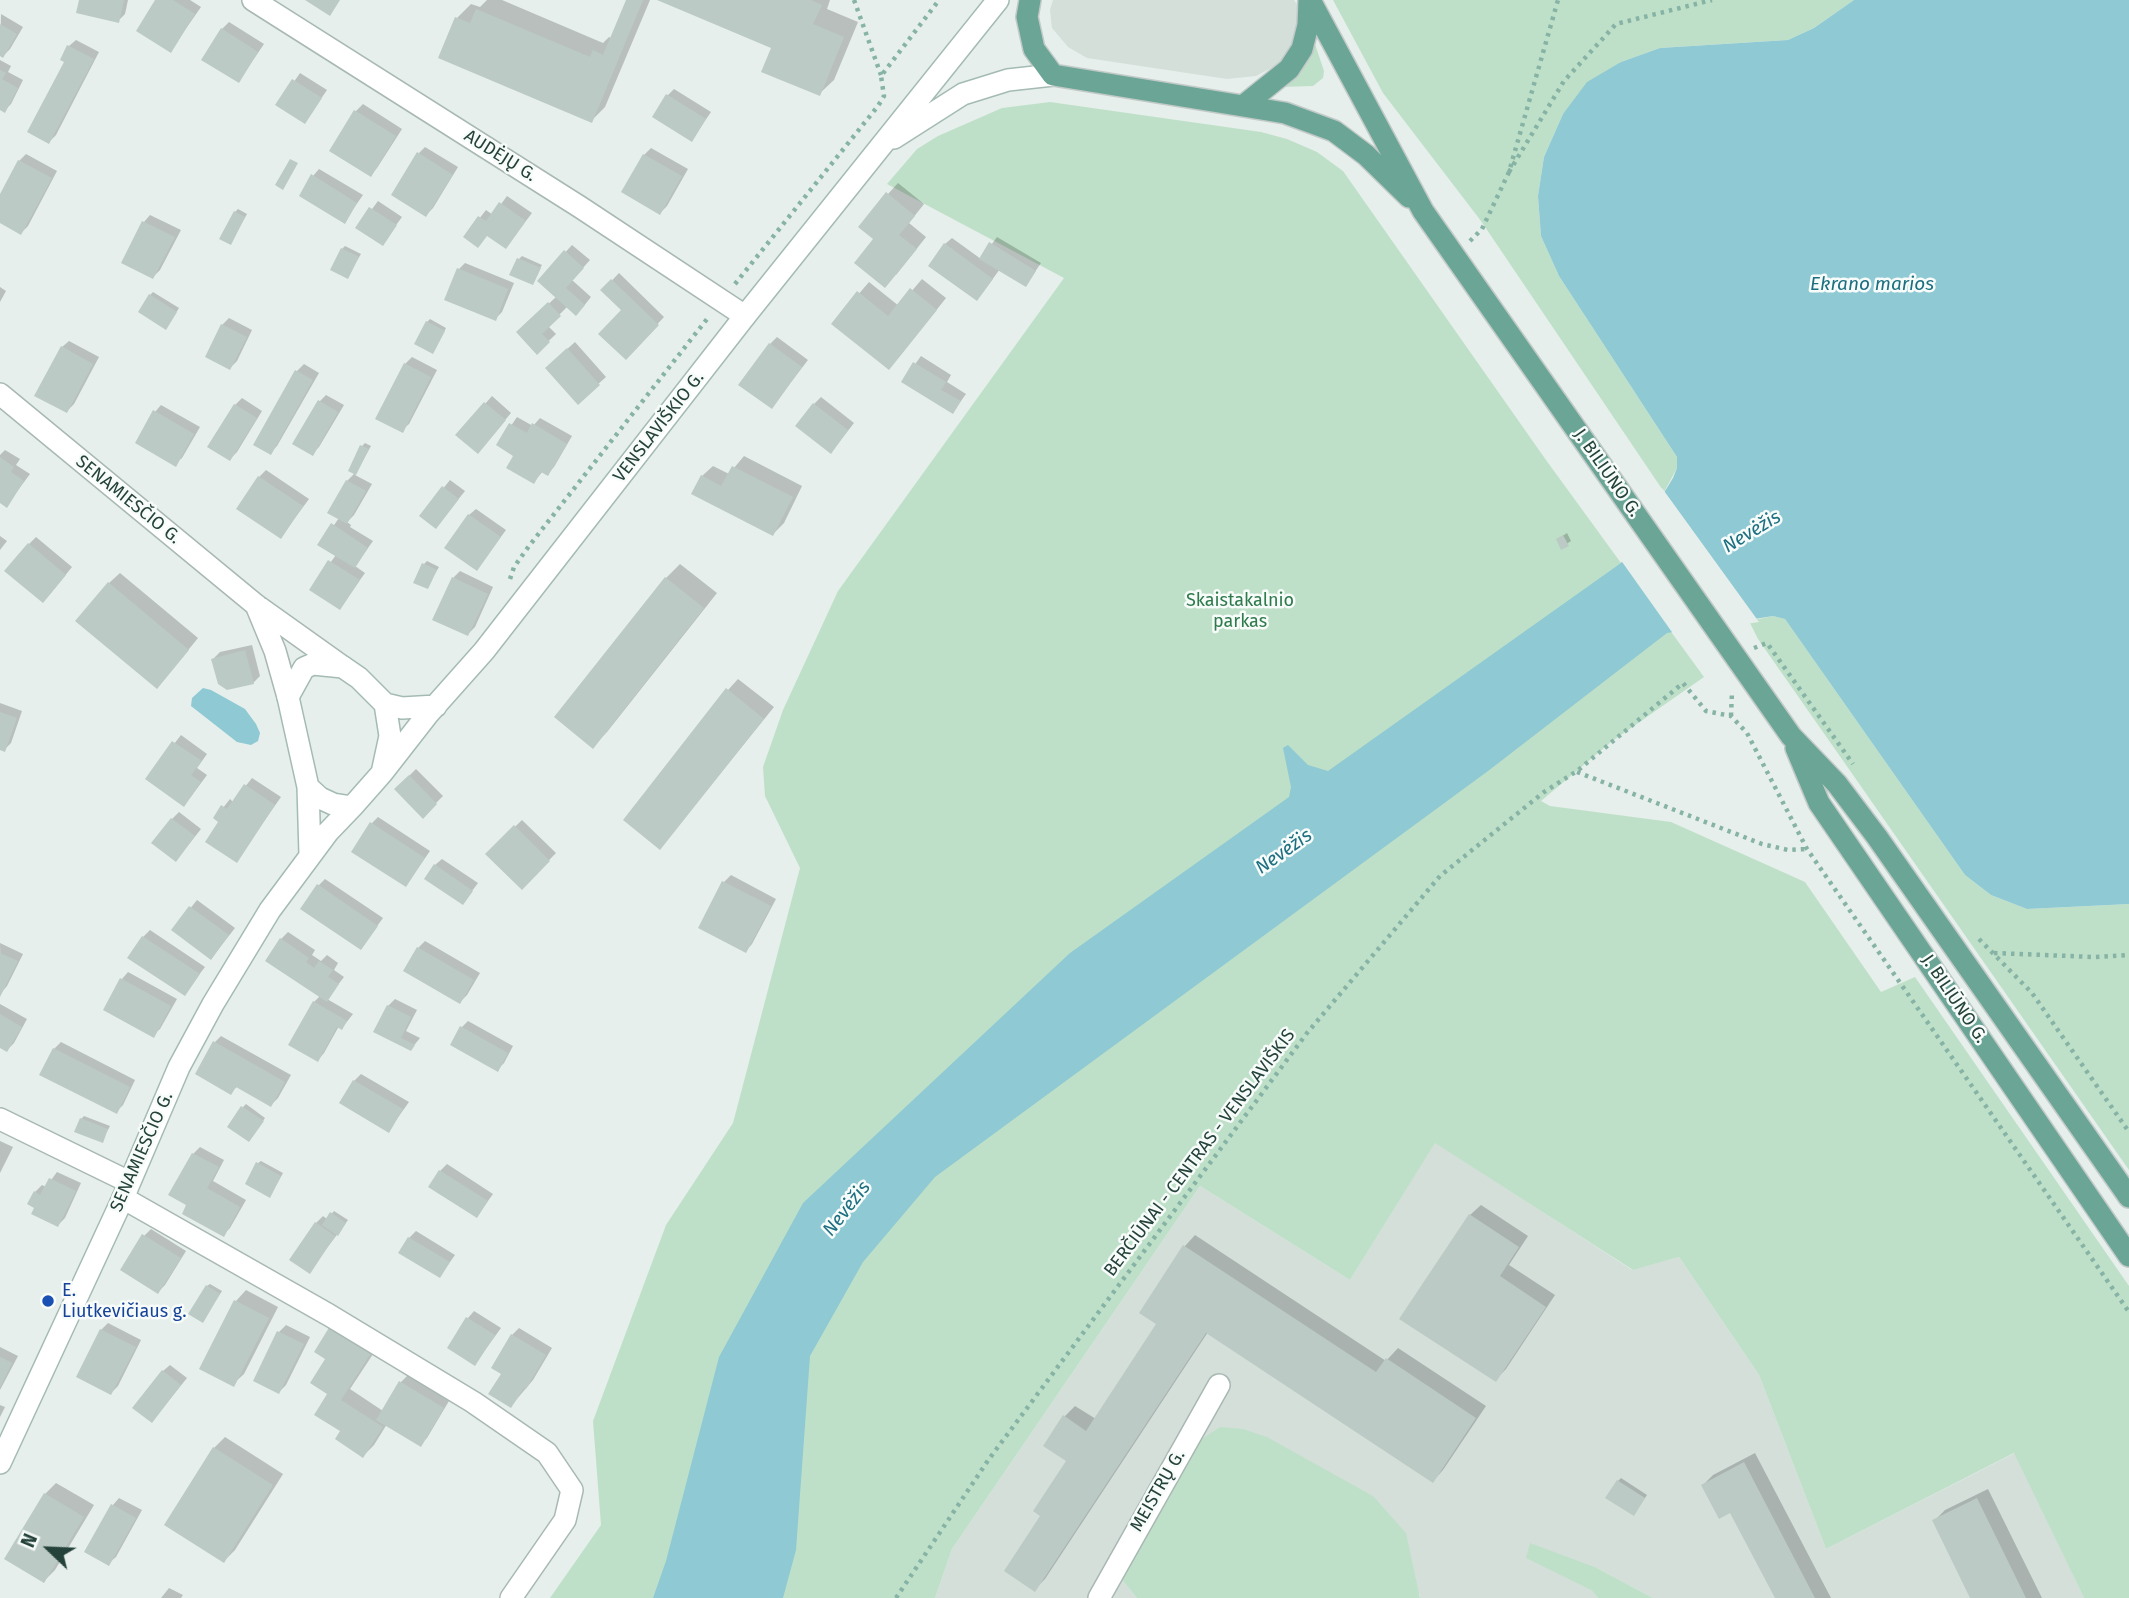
<!DOCTYPE html>
<html>
<head>
<meta charset="utf-8">
<style>
  body { margin:0 }
  #map { position:relative; width:2129px; height:1598px; overflow:hidden; background:#e6efeb; font-family:"Fira Sans",sans-serif }
  canvas { display:block }
  .north { position:absolute; left:14px; top:1514px; width:70px; height:70px; -webkit-text-stroke:5px #f7fbf9; paint-order:stroke; rotate:293deg; font-size:19px; font-weight:700; line-height:28px; text-align:center; color:#24423a }
  .north::after { content:''; display:block; margin:auto; width:24px; height:32px; background:#24423a; clip-path:polygon(50% 0,100% 100%,50% 72%,0 100%) }
</style>
</head>
<body>
<div id="map">
<canvas width="2129" height="1598"></canvas>
<div class="north">N</div>
</div>
<script>
const c = document.querySelector('canvas').getContext('2d');
c.lineJoin = 'round';
function paint(path, color) {
  c.fillStyle = color;
  c.fill(path, 'evenodd');
}
function toPath(rows) {
  const path = new Path2D();
  for (const r of rows) {
    path.moveTo(r[0], r[1]);
    for (let i = 2; i < r.length; i += 2) path.lineTo(r[i], r[i + 1]);
  }
  return path;
}
function trace(path, color, width, dash) {
  c.strokeStyle = color;
  c.lineWidth = width;
  c.lineCap = dash ? 'butt' : 'round';
  c.setLineDash(dash || []);
  c.stroke(path);
}
function label(font, color, halo, rows, align = 'center') {
  c.font = font + ' "Fira Sans",sans-serif';
  c.lineWidth = 5;
  c.setLineDash([]);
  c.textBaseline = 'middle';
  c.strokeStyle = halo;
  c.fillStyle = color;
  for (const [text, x, y, turn = 0] of rows) {
    c.save();
    c.translate(x, y);
    c.rotate((+turn || 0) * Math.PI / 180);
    c.textAlign = isNaN(turn) ? turn : align;
    if (halo) c.strokeText(text, 0, 0);
    c.fillText(text, 0, 0);
    c.restore();
  }
}
const built = toPath([
  [1053,0,1294,0,1298,6,1297,26,1294,42,1284,58,1273,67,1256,76,1227,79,1087,58,1068,47,1052,28,1050,10],
  [1435,1142,1632,1270,1679,1257,1759,1375,1826,1549,2015,1453,2084,1598,1653,1598,1597,1568,1591,1590,1598,1598,1420,1598,1420,1594,1121,1577,1137,1598,935,1598,952,1549,1200,1186,1350,1280]
]);
const green = toPath([
  [1333,0,1854,0,1814,28,1788,40,1660,48,1621,62,1563,114,1544,157,1538,196,1541,236,1559,276,1677,457,1677,468,1664,492,1481,221,1383,93],
  [1313,38,1324,71,1323,78,1313,86,1281,87],
  [1050,102,1261,132,1287,139,1317,152,1343,171,1546,460,1704,677,1611,742,1541,801,1550,806,1671,822,1805,882,1881,992,1915,977,2129,1286,2129,1598,2084,1598,2014,1453,1826,1549,1759,1375,1679,1257,1633,1270,1435,1143,1350,1280,1200,1186,952,1549,935,1598,550,1598,601,1525,593,1421,666,1225,733,1123,800,868,765,796,763,767,783,710,838,591,1064,278,887,184,917,149,938,136,1002,108],
  [1773,616,1785,619,1965,875,1991,895,2027,909,2129,904,2129,1170,1758,639,1749,621],
  [1220,1427,1243,1429,1267,1437,1373,1496,1406,1533,1420,1598,1137,1598,1121,1578,1197,1442],
  [1530,1543,1597,1568,1653,1598,1598,1598,1591,1590,1526,1558]
]);
const water = toPath([
  [1854,0,2129,0,2129,904,2027,909,1991,895,1965,875,1785,619,1773,616,1667,633,1488,771,935,1177,863,1262,810,1356,796,1550,783,1598,653,1598,666,1561,719,1357,803,1203,1070,953,1289,797,1291,787,1283,748,1288,745,1308,765,1328,771,1621,563,1673,478,1677,468,1677,457,1559,276,1541,236,1538,196,1544,157,1563,114,1587,82,1621,62,1660,48,1788,40,1814,28],
  [203,688,211,690,245,709,256,724,260,733,258,741,251,745,237,742,191,706,192,698]
]);
const pier = toPath([
  [1662,488,1759,622,1674,635,1620,559]
]);
const shadow = toPath([
  [80,0,128,0,125,14,118,21],
  [157,0,190,0,201,7,171,50],
  [487,0,502,0,603,43,609,37,611,38,628,0,650,0,605,107,591,121,457,18,471,4,480,7],
  [661,0,830,0,827,9,858,22,834,80,819,94,773,47],
  [1,14,23,27,10,49,3,56,0,54],
  [229,22,264,44,239,81,222,29],
  [76,40,99,52,56,135,49,142,69,46],
  [0,60,11,66,8,72,23,80,11,104,4,111,0,108],
  [300,73,327,90,305,122,278,105],
  [674,89,711,112,692,140,667,96],
  [363,104,402,129,377,168,371,175,332,150,356,111],
  [425,147,458,167,433,208,426,215,418,154],
  [651,148,688,169,667,206,660,213,623,191,644,155],
  [26,154,57,171,28,226,21,233,0,221,0,197,19,161],
  [319,169,363,195,344,222,313,176],
  [898,183,924,204,909,223,926,237,896,275,876,239,888,194],
  [507,196,532,213,506,247,488,234,465,237,486,210,493,215],
  [378,201,402,217,382,244,358,228],
  [238,209,247,214,231,243,235,212],
  [150,215,181,230,160,270,153,277,123,262,144,222],
  [997,237,1041,263,1026,285,1000,269,983,292,945,244,952,238,981,259],
  [572,245,590,260,572,280,591,297,583,307,568,306,548,326,556,334,537,352,519,332,557,296,539,281],
  [345,246,361,254,347,277,342,249],
  [522,256,542,265,532,283,519,259],
  [465,263,514,283,502,312,495,319,459,269],
  [619,273,664,317,626,358,624,310,603,290],
  [922,279,946,298,899,357,833,324,869,282,899,306],
  [0,287,6,291,0,302],
  [153,292,179,308,168,325,150,295],
  [229,318,252,330,237,361,230,368,222,325],
  [430,319,446,328,435,349,427,322],
  [777,337,808,360,772,407,770,344],
  [69,341,99,357,74,404,67,411,62,347],
  [575,342,606,377,578,402,554,361],
  [921,356,951,375,947,382,966,394,953,412,903,381],
  [412,357,437,370,409,424,402,430,405,364],
  [304,364,319,373,277,446,270,453,297,371],
  [326,395,344,405,319,447,312,454,320,401],
  [492,396,511,413,484,445,458,435],
  [821,397,854,423,837,445,814,404],
  [242,398,262,411,237,452,230,459,235,405],
  [161,405,200,427,182,458,175,464,155,412],
  [517,417,533,426,540,418,572,436,554,467,547,474,543,471,534,482,516,455,498,445],
  [365,443,371,446,355,475,372,484,354,515,347,522,351,525,350,527,373,541,355,566,365,573,340,608,311,589,336,555,320,545,339,518,347,481,355,473,362,446],
  [5,450,20,459,16,465,30,474,7,505,0,501,0,455],
  [744,456,802,486,784,523,773,534,702,476,713,466,729,474],
  [266,470,309,499,281,537,259,477],
  [450,480,465,491,436,527,421,516],
  [476,509,506,530,477,569,469,515],
  [1567,533,1571,541,1562,547,1561,537],
  [0,536,7,541,0,550],
  [36,537,72,567,50,594,29,544],
  [427,561,439,567,427,587,424,564],
  [680,564,717,593,607,732,593,746,666,578],
  [460,571,493,587,475,627,468,634,453,578],
  [120,573,198,638,167,676,109,583],
  [252,645,260,676,253,683,213,659,220,652],
  [738,679,774,707,660,848,728,690],
  [0,703,22,711,11,743,4,750,0,748],
  [181,735,207,754,197,768,207,775,190,798,147,779],
  [416,769,443,796,423,816,396,789],
  [252,778,281,797,236,861,221,821,215,818,230,799,233,802],
  [179,812,201,829,182,853,172,819],
  [378,817,430,851,406,885,372,823],
  [522,820,556,853,522,888,487,854],
  [442,859,478,883,463,903,435,865],
  [731,875,776,899,752,944,746,951,724,882],
  [325,879,383,918,361,948,318,886],
  [197,900,235,928,217,951,173,930],
  [150,930,205,967,184,994,143,937],
  [288,932,315,950,312,955,321,961,327,955,338,963,334,970,344,977,327,999,353,1014,342,1028,339,1026,324,1053,318,1060,314,1002,320,996,281,939],
  [425,941,480,973,467,995,460,1002,418,948],
  [0,943,23,954,7,986,1,993],
  [128,972,177,999,160,1029,153,1035,122,979],
  [395,999,417,1010,406,1031,420,1038,411,1049,375,1031,388,1006],
  [0,1004,27,1019,14,1043,7,1050,0,1046],
  [468,1021,513,1046,504,1063,497,1070,461,1028],
  [221,1036,291,1075,278,1098,271,1105,238,1086,231,1092,215,1042],
  [61,1042,135,1080,123,1105,116,1112,54,1049],
  [361,1074,409,1102,389,1130,354,1081],
  [246,1104,265,1118,252,1137,243,1107],
  [84,1116,110,1126,102,1141,81,1119],
  [0,1141,13,1147,0,1173],
  [200,1147,224,1160,213,1181,246,1200,230,1228,223,1235,189,1205,193,1154],
  [261,1161,283,1173,272,1193,258,1163],
  [447,1164,493,1194,477,1216,440,1171],
  [57,1172,81,1183,65,1218,58,1225,37,1207,35,1192,42,1185,46,1187],
  [1481,1205,1528,1236,1509,1265,1555,1295,1506,1369,1495,1380,1470,1215],
  [334,1211,348,1220,309,1272,316,1223,323,1216,327,1219],
  [151,1229,186,1251,165,1285,158,1292,144,1236],
  [416,1231,455,1255,440,1276,409,1238],
  [1195,1235,1386,1361,1398,1348,1486,1406,1443,1470,1433,1481,1208,1332,1045,1579,1034,1590,1042,1515,1068,1461,1065,1416,1075,1406,1096,1419,1159,1324,1141,1312,1185,1246],
  [210,1284,222,1291,205,1317,207,1286],
  [246,1290,278,1307,244,1374,233,1384,236,1301],
  [474,1311,501,1328,475,1364,468,1318],
  [108,1323,141,1340,118,1386,111,1393,101,1330],
  [286,1325,310,1337,286,1385,279,1392,279,1332],
  [519,1328,552,1348,533,1380,511,1406,503,1374,512,1335],
  [381,1342,350,1389,383,1411,401,1382,408,1375,449,1401,427,1438,420,1445,387,1424,374,1445,363,1456,342,1431,330,1393,328,1359],
  [0,1347,18,1356,0,1390],
  [170,1365,187,1378,158,1414,163,1371],
  [0,1405,5,1407,0,1417],
  [225,1437,283,1474,235,1550,224,1561,214,1448],
  [1755,1453,1831,1598,1777,1598,1731,1511,1703,1485,1713,1475],
  [1621,1478,1647,1495,1636,1511,1618,1481],
  [56,1483,94,1505,55,1570,44,1581,7,1559,45,1494],
  [1988,1489,2042,1598,1972,1598,1934,1521,1945,1510],
  [119,1498,142,1510,116,1557,109,1563,87,1551,113,1505],
  [169,1588,183,1595,181,1598,161,1598]
]);
const building = toPath([
  [79,0,124,0,119,23,76,13],
  [155,0,173,0,195,14,171,53,136,31],
  [305,0,340,0,330,16],
  [626,0,643,0,592,123,438,58,455,17,470,23,476,9,590,57,593,50,603,55],
  [657,0,811,0,822,5,813,24,844,37,820,96,761,72,771,48],
  [0,24,17,34,3,58,0,56],
  [221,28,258,52,239,83,201,60],
  [67,45,94,59,49,144,27,132,64,62,60,60],
  [0,70,6,73,2,79,18,88,5,113,0,110],
  [292,79,322,98,305,124,275,105],
  [666,94,706,119,692,142,652,117],
  [354,110,396,136,371,177,329,151],
  [417,152,453,175,426,217,391,195],
  [643,154,682,176,660,215,621,192],
  [290,159,298,163,283,190,275,185],
  [18,160,52,178,21,235,0,223,0,194],
  [311,174,357,203,345,224,299,196],
  [886,192,915,216,899,235,917,249,885,288,854,263,873,239,858,227],
  [499,202,526,221,506,249,487,236,478,248,463,237,478,216,486,221],
  [369,207,397,225,383,246,355,228],
  [234,211,245,217,231,245,219,239],
  [142,221,175,237,153,279,121,263],
  [989,242,1036,271,1026,287,979,259],
  [944,243,993,279,977,301,928,266],
  [341,248,359,257,348,279,330,270],
  [564,250,584,268,566,288,585,305,576,316,537,281],
  [517,258,541,268,533,285,509,275],
  [457,268,508,289,496,321,444,300],
  [611,279,659,325,626,360,598,334,621,310,600,290],
  [910,288,937,310,889,370,831,324,857,291,888,316],
  [149,294,177,312,166,330,138,312],
  [548,302,561,316,542,334,550,342,537,355,516,332],
  [426,321,445,331,433,354,414,344],
  [221,324,247,337,230,370,205,357],
  [769,343,802,367,772,409,738,385],
  [61,346,93,364,67,413,34,396],
  [567,348,600,385,578,405,545,368],
  [913,362,946,382,941,390,961,401,953,414,901,382],
  [404,363,431,377,403,433,375,419],
  [295,370,313,380,271,455,253,445],
  [318,400,338,412,313,456,292,444],
  [484,402,506,420,478,454,455,435],
  [813,403,848,430,831,454,795,426],
  [234,404,257,418,230,461,207,447],
  [153,410,194,434,176,467,135,443],
  [509,423,527,433,532,423,567,444,548,476,541,472,534,484,506,468,513,456,496,445],
  [360,445,369,449,356,475,348,471],
  [0,457,14,467,11,472,24,481,7,508,0,503],
  [732,466,793,497,773,536,691,494,701,475,721,486],
  [258,476,303,506,281,539,236,509],
  [346,480,366,491,347,524,327,513],
  [442,486,459,499,436,529,419,516],
  [468,514,501,537,477,571,444,548],
  [331,523,368,548,355,568,317,545],
  [1563,535,1569,546,1561,550,1556,539],
  [28,543,66,575,43,603,4,571],
  [328,560,360,580,340,610,309,590],
  [422,563,437,570,428,589,413,583],
  [452,577,488,594,468,636,432,620],
  [665,577,704,608,593,749,554,717],
  [108,582,189,650,157,689,75,621],
  [245,650,254,684,227,690,218,684,211,659],
  [726,688,764,719,660,850,623,820],
  [0,712,17,718,5,752,0,750],
  [172,741,202,761,191,775,201,782,184,807,145,779],
  [409,775,437,804,423,819,394,789],
  [244,784,275,805,237,863,205,842,218,822,213,818,221,805,227,809],
  [171,818,195,836,176,862,151,843],
  [370,822,425,858,406,887,351,852],
  [514,825,550,861,522,890,485,854],
  [434,864,473,891,463,905,424,879],
  [722,881,771,906,746,953,698,928],
  [317,884,378,926,361,950,300,909],
  [189,906,229,935,211,960,171,930],
  [142,936,200,974,185,996,127,958],
  [280,938,309,958,306,962,314,968,319,961,333,970,328,977,339,984,327,1002,265,961],
  [417,947,474,980,460,1004,403,971],
  [0,953,18,961,0,997],
  [120,978,171,1006,154,1038,103,1010],
  [313,1001,347,1021,342,1030,337,1027,318,1062,288,1045],
  [387,1005,411,1017,401,1038,415,1045,411,1051,373,1032],
  [0,1014,22,1027,7,1052,0,1048],
  [460,1026,508,1053,498,1072,450,1045],
  [213,1041,285,1082,271,1107,236,1087,231,1095,195,1074],
  [53,1048,130,1087,117,1114,39,1075],
  [353,1080,403,1109,389,1133,339,1103],
  [241,1106,264,1121,249,1142,227,1127],
  [80,1118,108,1129,103,1143,74,1132],
  [192,1153,219,1167,207,1188,240,1207,224,1237,182,1214,186,1205,168,1195],
  [256,1162,281,1176,270,1198,245,1184],
  [439,1170,488,1201,477,1218,428,1187],
  [49,1178,76,1191,58,1227,31,1214,34,1208,27,1204,34,1191,40,1195],
  [330,1212,346,1223,338,1236,322,1225],
  [1469,1214,1519,1247,1500,1276,1546,1307,1496,1382,1399,1319],
  [315,1222,335,1236,310,1274,289,1260],
  [142,1234,181,1258,158,1294,120,1270],
  [408,1237,450,1262,440,1278,398,1253],
  [1183,1245,1376,1372,1386,1358,1476,1418,1433,1483,1206,1333,1035,1592,1004,1571,1040,1516,1033,1511,1066,1461,1043,1446,1063,1415,1086,1431,1156,1324,1139,1313],
  [206,1285,220,1294,203,1323,188,1314],
  [234,1300,269,1318,234,1387,199,1369],
  [466,1317,495,1335,475,1366,447,1348],
  [330,1326,371,1353,341,1400,383,1427,363,1458,335,1439,340,1431,314,1415,327,1394,310,1383,325,1359,314,1352],
  [100,1329,136,1347,111,1395,76,1377],
  [277,1331,304,1344,279,1394,253,1381],
  [511,1334,546,1355,526,1389,524,1388,511,1408,488,1394,501,1374,491,1368],
  [0,1357,12,1363,0,1388],
  [162,1370,181,1385,152,1423,132,1408],
  [399,1381,444,1408,421,1447,376,1420],
  [213,1447,273,1485,224,1563,164,1525],
  [1744,1462,1815,1598,1775,1598,1730,1513,1719,1519,1701,1485],
  [1617,1480,1645,1498,1634,1516,1605,1498],
  [44,1493,84,1517,44,1583,4,1559],
  [1977,1498,2026,1598,1970,1598,1932,1520],
  [111,1504,136,1518,109,1566,84,1552]
]);
const path = toPath([
  [854,0,881,75],
  [1509,172,1564,81,1616,24,1712,0],
  [1470,241,1482,229,1509,172,1558,0],
  [735,284,878,106,884,96,881,76,939,0],
  [510,579,514,567,529,546,707,319],
  [1754,648,1767,643,1853,764],
  [1731,716,1732,692],
  [1577,772,1762,844,1788,850,1807,849],
  [1979,939,2032,993,2129,1132],
  [1994,953,2094,957,2129,955],
  [896,1598,989,1459,1307,1033,1440,876,1544,792,1577,771,1683,683,1706,711,1731,716,1747,733,1807,849,2129,1312]
]);
const minor = toPath([
  [253,0,580,207,745,316],
  [0,394,256,605,343,667],
  [256,605,275,651,288,697],
  [0,1119,129,1182],
  [123,1198,329,1315,473,1402,547,1453,572,1490,565,1520,511,1598],
  [1099,1598,1219,1385]
]);
const secondary = toPath([
  [894,138,963,94,1008,80,1053,75],
  [313,664,343,667,359,678,385,704,390,736,382,773,352,807,333,804,320,798,308,787,288,697,304,668,313,664],
  [385,704,402,708,436,706],
  [382,773,428,714,484,651,745,316,998,0],
  [308,787,310,855],
  [0,1463,123,1198,179,1067,213,1004,270,910,328,832,352,807]
]);
const primary = toPath([
  [1030,0,1027,17,1034,49,1053,75,1243,106,1289,69,1302,49,1308,25,1309,0],
  [1310,0,1423,211,1791,736,1837,784,1877,837,2129,1197],
  [1243,106,1285,113,1334,131,1366,155,1409,197],
  [1796,748,1819,803,2129,1256]
]);
const markers = [
  [48,1301,7,"#1a4fb4"]
];
const streetNames = [
  ["AUDĖJŲ G.",500,156,32],
  ["VENSLAVIŠKIO G.",659,427,-52],
  ["J. BILIŪNO G.",1607,473,55],
  ["SENAMIESČIO G.",128,500,39],
  ["J. BILIŪNO G.",1954,999,56],
  ["SENAMIESČIO G.",142,1152,-66],
  ["BERČIŪNAI - CENTRAS - VENSLAVIŠKIS",1200,1153,-53],
  ["MEISTRŲ G.",1158,1491,-60]
];
const parkNames = [
  ["Skaistakalnio",1240,601],
  ["parkas",1240,622]
];
const transitNames = [
  ["E.",62,1291],
  ["Liutkevičiaus g.",62,1312]
];
const waterNames = [
  ["Ekrano marios",1872,285],
  ["Nevėžis",1752,532,-31],
  ["Nevėžis",1284,852,-35],
  ["Nevėžis",847,1209,-52]
];
paint(built, '#d4dfda');
paint(green, '#bfe0c8');
paint(water, '#8ec9d4');
paint(pier, '#e6efeb');
paint(shadow, '#0003');
paint(building, '#bbcac4');
trace(minor, '#a8b8b2', 24);
trace(secondary, '#a4bbb3', 24);
trace(primary, '#c2cac8', 24);
trace(path, '#86b3a5', 4.5, [3.5, 5]);
trace(minor, '#fff', 21);
trace(secondary, '#fff', 21);
trace(primary, '#6aa596', 21);
for (const [x, y, r, color] of markers) {
  const dot = new Path2D();
  dot.arc(x, y, r, 0, 2 * Math.PI);
  c.fillStyle = color;
  c.fill(dot);
  trace(dot, '#f7fbf9', 2.5);
}
label('18px', '#24423a', '#f7fbf9', streetNames);
label('18px', '#2d7a4b', '#f7fbf9', parkNames);
label('18px', '#164399', '#f7fbf9', transitNames, 'left');
label('italic 19px', '#1c6f80', '#f7fbf9', waterNames);
</script>
</body>
</html>
